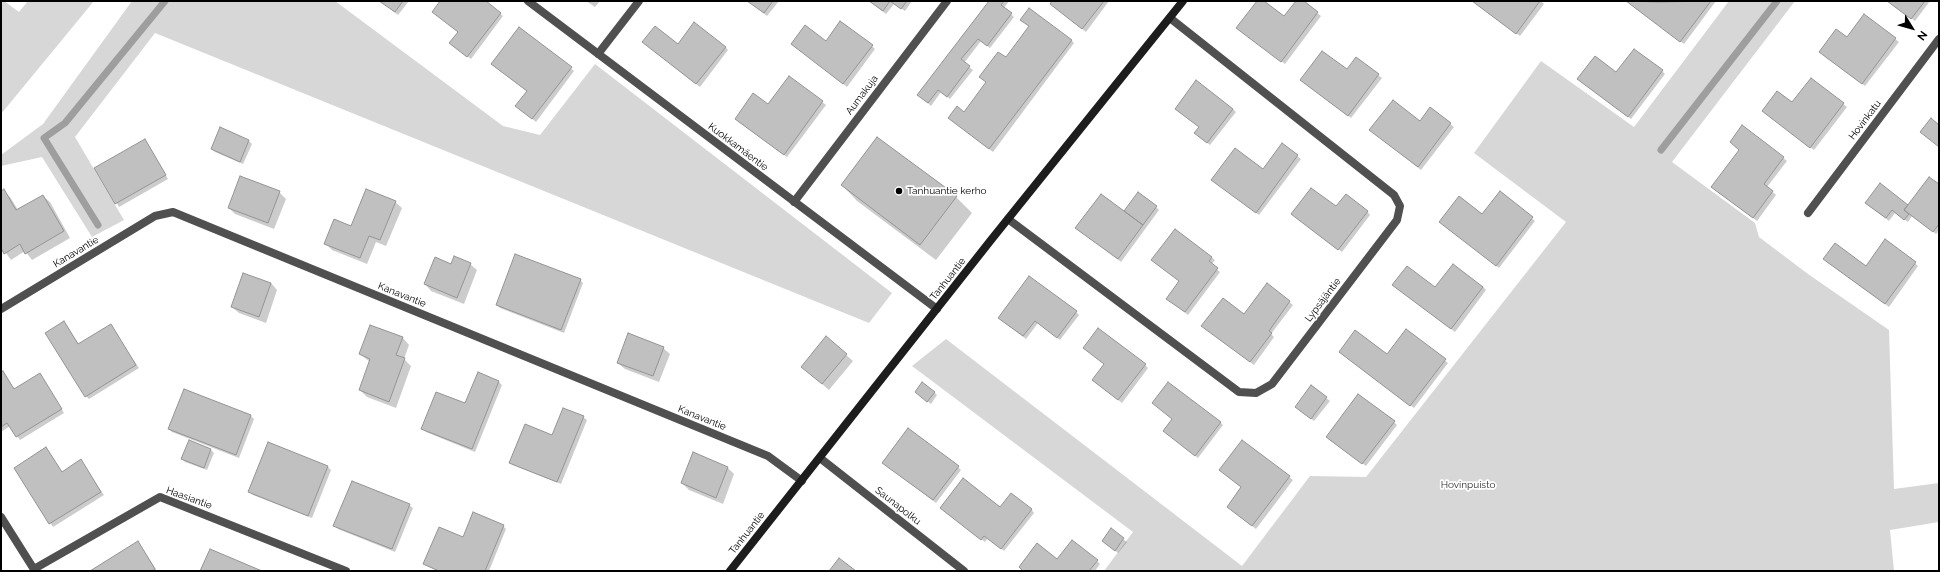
<!DOCTYPE html>
<html>
<head>
<meta charset="utf-8">
<style>
  body { margin:0 }
  #map { position:relative; width:1940px; height:572px; overflow:hidden; background:#fff; font-family:Raleway,sans-serif }
  canvas { display:block }
  .frame { position:absolute; inset:0; border:2px solid #000; pointer-events:none }
  .north { position:absolute; left:1892px; top:8px; width:40px; height:40px; -webkit-text-stroke:3px #fff; paint-order:stroke; rotate:127deg; font-size:11px; font-weight:700; line-height:16px; text-align:center; color:#000 }
  .north::after { content:''; display:block; margin:auto; width:14px; height:18px; background:#000; clip-path:polygon(50% 0,100% 100%,50% 72%,0 100%) }
</style>
</head>
<body>
<div id="map">
<canvas width="1940" height="572"></canvas>
<div class="frame"></div>
<div class="north">N</div>
</div>
<script>
const c = document.querySelector('canvas').getContext('2d');
c.lineJoin = 'round';
function paint(path, color) {
  c.fillStyle = color;
  c.fill(path, 'evenodd');
}
function toPath(rows) {
  const path = new Path2D();
  for (const r of rows) {
    path.moveTo(r[0], r[1]);
    for (let i = 2; i < r.length; i += 2) path.lineTo(r[i], r[i + 1]);
  }
  return path;
}
function trace(path, color, width, dash) {
  c.strokeStyle = color;
  c.lineWidth = width;
  c.lineCap = dash ? 'butt' : 'round';
  c.setLineDash(dash || []);
  c.stroke(path);
}
function label(font, color, halo, rows, align = 'center') {
  c.font = font + ' Raleway,sans-serif';
  c.lineWidth = 3.5;
  c.setLineDash([]);
  c.textBaseline = 'middle';
  c.strokeStyle = halo;
  c.fillStyle = color;
  for (const [text, x, y, turn = 0] of rows) {
    c.save();
    c.translate(x, y);
    c.rotate((+turn || 0) * Math.PI / 180);
    c.textAlign = isNaN(turn) ? turn : align;
    if (halo) c.strokeText(text, 0, 0);
    c.fillText(text, 0, 0);
    c.restore();
  }
}
const green = toPath([
  [1,1,4,1,19,12,28,1,94,1,1,114],
  [132,1,335,1,503,126,540,135,595,64,892,293,869,323,155,33,75,137,124,220,92,237,42,157,1,166,1,155,43,124],
  [1729,1,1795,1,1672,162,1755,223,1759,237,1808,274,1889,330,1894,489,1939,483,1939,522,1890,530,1894,571,1104,571,1133,532,912,366,946,339,1242,566,1310,476,1366,477,1566,222,1474,153,1541,61,1634,127]
]);
const shadow = toPath([
  [380,1,409,1,398,15],
  [442,1,484,1,503,16,471,59,453,46,459,32],
  [586,1,600,1,595,7],
  [748,1,779,1,767,16],
  [869,1,912,1,905,11,894,4,886,14],
  [990,1,1009,1,1004,8,1014,17,990,48,981,41,964,63,973,70,950,99,941,92,931,106,922,98],
  [1054,1,1109,1,1086,32,1054,7,1051,4],
  [1258,1,1262,1,1285,18,1297,1,1302,1,1321,16,1285,64,1241,31],
  [1472,1,1541,1,1544,4,1520,36],
  [1626,1,1655,1,1659,3,1660,1,1716,1,1684,44],
  [1888,1,1930,1,1915,21],
  [1864,15,1899,42,1865,86,1823,55,1847,38],
  [1025,23,1071,40,1074,43,993,152,952,121,964,113,1030,27],
  [520,29,574,71,536,122,520,109,528,92,496,67],
  [826,42,872,46,875,49,847,87,792,44],
  [646,45,725,47,728,50,700,87],
  [1356,58,1382,78,1351,118,1304,83,1347,71],
  [1662,71,1665,74,1631,119,1582,82,1616,74],
  [789,77,826,105,787,157,739,122,768,105],
  [1811,79,1847,107,1814,150,1766,114,1792,104],
  [1430,108,1454,127,1421,170,1374,133,1420,122],
  [1233,109,1236,112,1210,145,1198,136,1200,127],
  [1742,127,1787,161,1767,187,1776,195,1757,221,1716,190,1740,150],
  [221,129,249,141,252,144,243,164,215,152,212,149],
  [145,140,168,179,119,207,96,169],
  [1282,145,1301,159,1259,215,1213,180,1263,171],
  [842,185,956,197,972,213,936,260,857,201],
  [1939,185,1939,231,1936,234,1912,216,1908,222,1895,213,1889,221,1869,206,1908,206],
  [3,191,10,197,18,210,43,196,50,202,70,238,32,260,25,251,11,260,1,246,1,192],
  [279,192,286,199,274,229,235,214,229,208],
  [1500,193,1535,221,1499,268,1444,225,1482,216],
  [395,202,402,208,386,246,376,242,367,264,332,250,326,244],
  [1156,207,1159,210,1121,262,1080,231,1124,212],
  [1336,208,1367,211,1370,215,1342,252,1295,217],
  [1211,257,1215,260,1211,265,1220,272,1188,315,1171,302,1180,282,1152,260],
  [1827,262,1866,267,1915,263,1918,266,1889,307],
  [470,264,477,270,464,304,431,291,425,284,452,265],
  [580,280,583,283,564,333,500,308,497,305],
  [271,283,277,290,266,323,239,313,232,307],
  [1267,285,1293,305,1271,334,1274,337,1254,365,1206,329,1245,315],
  [1483,287,1486,290,1455,332,1397,288],
  [1076,312,1079,315,1060,340,1038,323,1026,339,1002,321],
  [64,322,79,344,110,325,139,368,89,399,86,396],
  [1406,330,1448,363,1414,408,1343,355,1387,356],
  [403,338,409,345,404,359,411,366,396,408,367,397,360,390,370,362,360,354],
  [827,338,853,361,829,390,802,367],
  [663,348,670,354,659,382,625,369,618,363],
  [1084,348,1145,365,1148,368,1122,403,1096,383,1105,364],
  [3,372,15,390,42,378,64,413,20,440,10,426,1,432,1,373],
  [499,382,502,385,475,452,426,432,423,429,466,405],
  [1311,386,1330,401,1314,421,1299,410],
  [184,390,251,416,254,419,239,458,172,432,169,429],
  [934,392,937,395,931,404,919,395],
  [583,417,587,420,561,484,513,465,510,462],
  [1220,422,1223,425,1198,458,1164,431],
  [1394,422,1397,425,1366,466,1330,440],
  [189,441,211,450,214,453,207,470,185,462,182,459],
  [1242,441,1293,480,1256,529,1231,510,1242,488,1220,470],
  [269,443,328,467,331,470,312,518,253,495,250,491],
  [46,448,62,472,81,461,104,495,53,527,15,468],
  [887,466,958,467,961,470,936,503],
  [728,468,734,474,723,504,689,490,682,483],
  [409,505,413,508,395,552,338,529,335,525],
  [1000,508,1031,509,1034,513,1004,551,988,538,985,542,944,511],
  [503,526,506,529,489,571,437,571,425,564,464,538],
  [1111,530,1127,542,1118,553,1103,541],
  [138,542,157,571,91,571],
  [1057,560,1097,561,1100,564,1095,571,1024,571]
]);
const stream = toPath([
  [1661,150,1777,1],
  [98,225,44,138,65,123,165,1]
]);
const building = toPath([
  [379,1,403,1,395,12,379,1],
  [440,1,486,1,501,13,467,57,449,43,458,32,432,12,440,1],
  [747,1,773,1,764,13,747,1],
  [869,1,907,1,901,9,890,1,883,11,869,1],
  [989,1,1004,1,1001,5,1012,13,987,46,978,39,961,59,970,66,947,97,938,90,928,103,917,95,989,1],
  [1052,1,1104,1,1082,29,1050,4,1052,1],
  [1257,1,1264,1,1284,16,1296,1,1304,1,1318,12,1281,62,1236,28,1257,1],
  [1472,1,1540,1,1516,34,1472,1],
  [1626,1,1658,2,1711,1,1680,42,1626,1],
  [1887,1,1925,1,1911,19,1887,1],
  [1029,8,1072,40,989,149,948,118,957,106,964,112,986,82,979,77,998,52,1006,57,1029,26,1020,20,1029,8],
  [1864,14,1896,38,1862,84,1819,52,1836,29,1847,37,1864,14],
  [840,21,873,45,843,84,791,44,805,25,826,41,840,21],
  [694,22,726,47,696,84,642,42,655,26,678,44,694,22],
  [519,27,572,67,532,119,515,106,527,91,491,64,519,27],
  [1634,49,1663,70,1628,117,1577,79,1595,56,1616,72,1634,49],
  [1322,51,1347,69,1356,57,1379,74,1348,116,1300,80,1322,51],
  [789,76,823,101,784,155,735,119,753,93,768,104,789,76],
  [1811,78,1844,103,1810,148,1762,111,1777,91,1792,102,1811,78],
  [1196,80,1233,109,1207,143,1194,133,1199,127,1175,109,1196,80],
  [1393,100,1420,121,1430,107,1451,123,1418,167,1369,130,1393,100],
  [1931,118,1939,125,1939,147,1920,132,1931,118],
  [1742,125,1784,157,1764,184,1773,191,1753,218,1711,187,1739,150,1730,142,1742,125],
  [220,127,249,140,240,162,211,149,220,127],
  [877,137,957,196,920,245,841,185,877,137],
  [145,139,166,175,115,204,94,168,145,139],
  [1282,143,1298,155,1256,213,1211,180,1235,148,1263,169,1282,143],
  [240,176,280,191,268,223,228,208,240,176],
  [1929,177,1939,184,1939,224,1933,232,1904,210,1929,177],
  [1880,183,1908,205,1904,210,1909,214,1904,220,1892,210,1886,218,1865,203,1880,183],
  [1311,188,1336,206,1346,194,1368,211,1338,250,1291,214,1311,188],
  [4,189,16,210,43,195,64,231,25,254,20,244,4,254,1,248,1,191,4,189],
  [366,189,396,201,380,240,369,236,360,258,324,244,334,219,351,226,366,189],
  [1500,191,1533,217,1496,266,1439,222,1459,196,1482,214,1500,191],
  [1138,192,1157,206,1143,225,1124,211,1138,192],
  [1101,194,1143,225,1118,259,1075,228,1101,194],
  [1175,229,1212,257,1209,261,1218,268,1185,312,1166,299,1179,281,1151,260,1175,229],
  [1885,239,1916,262,1885,304,1823,259,1835,243,1866,266,1885,239],
  [515,254,581,279,561,330,496,305,515,254],
  [454,256,471,263,457,298,424,284,435,257,451,264,454,256],
  [1453,264,1483,287,1451,329,1392,285,1407,266,1435,287,1453,264],
  [243,273,271,283,259,317,231,307,243,273],
  [1029,276,1077,311,1057,338,1035,321,1023,336,998,318,1029,276],
  [1267,283,1290,301,1269,331,1272,333,1250,362,1201,326,1223,298,1244,314,1267,283],
  [64,321,78,344,111,324,136,365,85,397,45,333,64,321],
  [370,325,403,337,396,355,405,358,389,402,359,390,370,359,359,354,370,325],
  [1098,328,1146,364,1118,400,1092,380,1104,364,1083,348,1098,328],
  [1406,329,1446,359,1410,406,1339,352,1355,330,1387,354,1406,329],
  [628,333,664,347,653,376,617,363,628,333],
  [826,336,847,354,822,384,801,367,826,336],
  [3,371,14,389,40,373,62,409,16,437,7,423,1,427,1,372,3,371],
  [478,372,499,381,472,449,421,429,436,392,465,403,478,372],
  [922,382,935,392,927,402,915,392,922,382],
  [1168,382,1221,422,1195,456,1163,431,1172,419,1152,403,1168,382],
  [1311,385,1327,397,1311,419,1295,407,1311,385],
  [184,389,251,415,236,455,168,429,184,389],
  [1358,394,1395,421,1362,464,1326,437,1358,394],
  [563,408,584,416,557,482,509,463,525,424,552,435,563,408],
  [908,428,959,466,933,500,882,463,908,428],
  [189,440,211,449,204,468,181,459,189,440],
  [1242,440,1290,476,1252,526,1227,507,1241,487,1219,470,1242,440],
  [268,442,328,466,308,516,248,492,268,442],
  [46,447,62,472,81,459,101,492,49,524,14,468,46,447],
  [693,452,728,467,716,498,681,483,693,452],
  [963,478,1000,507,1011,493,1032,509,1001,549,984,536,981,540,940,508,963,478],
  [352,481,410,504,392,549,333,526,352,481],
  [473,512,504,525,485,571,439,571,423,564,439,527,463,537,473,512],
  [1111,528,1124,538,1115,551,1102,541,1111,528],
  [1072,540,1098,560,1089,571,1023,571,1019,567,1037,543,1057,559,1072,540],
  [138,541,155,569,152,571,90,571,138,541],
  [210,549,262,571,200,571,210,549],
  [839,558,856,571,829,571,839,558]
]);
const street = toPath([
  [528,1,937,309],
  [598,54,639,1],
  [794,202,947,1],
  [1808,213,1939,39],
  [1008,219,1239,392,1256,393,1272,384,1397,220,1400,206,1394,195,1170,18],
  [1,309,155,216,173,212,768,456,802,481],
  [820,458,964,571],
  [1,517,35,571],
  [34,569,160,497,346,571]
]);
const secondary = toPath([
  [730,571,991,240,1183,1]
]);
const markers = [
  [899,191,4,"#000"]
];
const streetNames = [
  ["Aumakuja",862,95,-53],
  ["Hovinkatu",1865,120,-53],
  ["Kuokkamäentie",738,147,37],
  ["Kanavantie",76,252,-31],
  ["Tanhuantie",948,279,-52],
  ["Kanavantie",402,295,22],
  ["Lypsäjäntie",1323,300,-53],
  ["Kanavantie",702,418,22],
  ["Haasiantie",189,498,20],
  ["Saunapolku",898,506,38],
  ["Tanhuantie",747,533,-52]
];
const poiNames = [
  ["Tanhuantie kerho",907,191]
];
const parkNames = [
  ["Hovinpuisto",1468,485]
];
paint(green, '#d7d7d7');
paint(shadow, '#0003');
trace(stream, '#9e9e9e', 7);
paint(building, '#c0c0c0');
trace(building, '#949494', 1);
trace(street, '#505050', 8);
trace(secondary, '#1d1d1d', 8);
for (const [x, y, r, color] of markers) {
  const dot = new Path2D();
  dot.arc(x, y, r, 0, 2 * Math.PI);
  c.fillStyle = color;
  c.fill(dot);
  trace(dot, '#fff', 1.5);
}
label('10px', '#000', '#fff', streetNames);
label('10px', '#000', '#fff', poiNames, 'left');
label('10px', '#2e2e2e', '#fff', parkNames);
</script>
</body>
</html>
